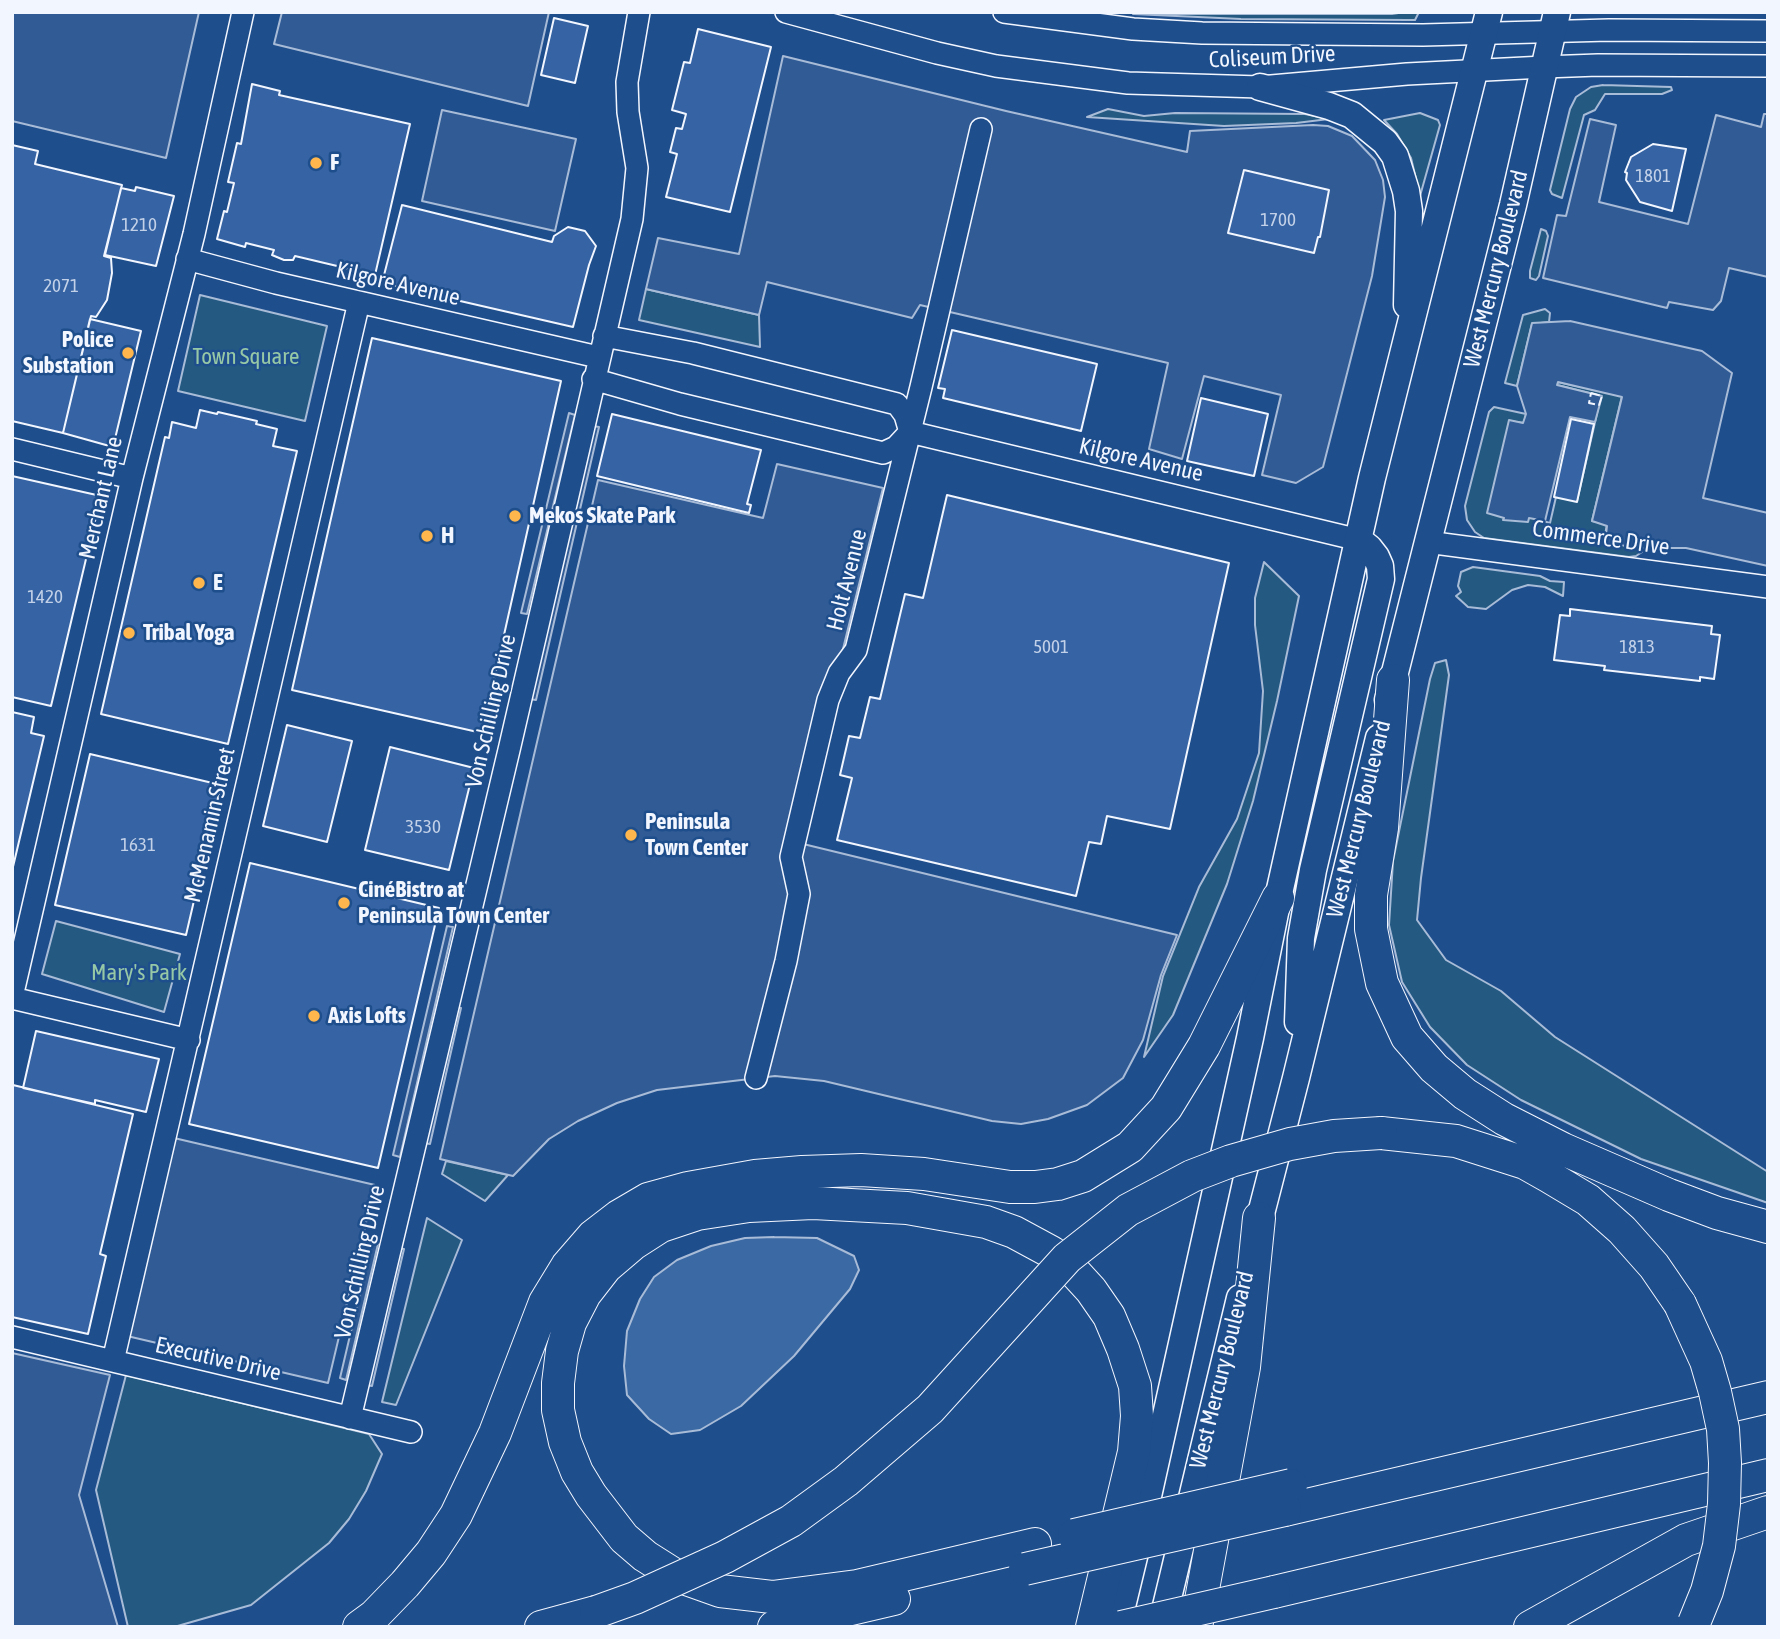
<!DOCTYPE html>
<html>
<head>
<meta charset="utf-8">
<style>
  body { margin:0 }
  #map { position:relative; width:1780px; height:1639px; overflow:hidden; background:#1f4e8c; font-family:"Asap Condensed",sans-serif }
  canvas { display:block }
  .frame { position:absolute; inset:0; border:14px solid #f2f6ff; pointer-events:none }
</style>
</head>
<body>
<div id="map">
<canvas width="1780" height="1639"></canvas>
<div class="frame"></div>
</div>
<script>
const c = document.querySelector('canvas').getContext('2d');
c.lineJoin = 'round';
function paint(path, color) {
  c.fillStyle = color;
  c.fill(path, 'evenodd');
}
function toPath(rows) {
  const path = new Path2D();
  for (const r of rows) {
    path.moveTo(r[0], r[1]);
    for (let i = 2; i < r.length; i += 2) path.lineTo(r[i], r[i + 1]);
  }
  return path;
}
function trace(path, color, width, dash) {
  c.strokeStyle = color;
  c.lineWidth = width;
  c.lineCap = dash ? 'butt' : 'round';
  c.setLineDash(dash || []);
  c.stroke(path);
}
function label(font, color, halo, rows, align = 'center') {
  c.font = font + ' "Asap Condensed",sans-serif';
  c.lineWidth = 5;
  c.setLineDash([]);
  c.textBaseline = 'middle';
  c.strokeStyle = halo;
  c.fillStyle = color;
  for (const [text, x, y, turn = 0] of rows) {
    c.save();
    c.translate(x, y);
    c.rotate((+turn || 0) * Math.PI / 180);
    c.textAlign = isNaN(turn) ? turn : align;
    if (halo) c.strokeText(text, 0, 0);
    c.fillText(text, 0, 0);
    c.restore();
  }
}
const green = toPath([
  [1405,12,1419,12,1415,20,1407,20,1241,19,1133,14,1392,14,1405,12],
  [1603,85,1671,87,1672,90,1662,94,1605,94,1595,110,1584,115,1562,198,1552,194,1550,190,1570,109,1576,97,1591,87,1603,85],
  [1108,109,1144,116,1175,113,1305,114,1329,119,1296,123,1224,126,1087,117,1108,109],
  [1420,113,1438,120,1440,125,1420,196,1411,158,1397,134,1384,120,1420,113],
  [1541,229,1546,231,1548,236,1539,276,1536,280,1530,278,1530,271,1541,229],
  [646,289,759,315,760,347,639,320,646,289],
  [200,295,327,326,305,421,178,391,200,295],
  [1545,309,1550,313,1549,322,1532,324,1517,386,1505,383,1523,315,1545,309],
  [1558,382,1622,396,1592,521,1607,524,1604,541,1640,546,1642,552,1636,556,1629,557,1484,538,1475,532,1467,520,1465,506,1489,412,1494,407,1526,414,1524,423,1509,421,1529,517,1550,523,1556,497,1577,501,1601,396,1557,385,1558,382],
  [1264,562,1299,596,1277,701,1253,801,1227,884,1173,1015,1144,1057,1163,976,1199,887,1237,819,1259,753,1263,691,1255,625,1255,598,1264,562],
  [1473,567,1540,576,1550,581,1564,582,1563,596,1545,587,1528,585,1512,590,1486,609,1468,607,1456,596,1461,592,1458,586,1461,572,1473,567],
  [1446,660,1449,675,1421,878,1417,920,1446,960,1501,991,1555,1037,1768,1172,1768,1203,1641,1159,1521,1100,1467,1065,1430,1027,1402,982,1389,925,1393,861,1430,679,1435,663,1446,660],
  [56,921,180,954,164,1012,42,974,56,921],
  [446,1161,508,1175,485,1201,442,1174,446,1161],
  [427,1218,462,1240,396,1405,382,1402,427,1218],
  [126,1375,369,1434,382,1454,366,1491,349,1519,329,1543,251,1605,174,1627,128,1627,96,1490,126,1375]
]);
const parking = toPath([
  [12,12,199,12,166,158,12,121,12,12],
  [282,12,549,12,528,106,274,44,282,12],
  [783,56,1006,111,1187,152,1190,131,1313,125,1328,126,1352,136,1375,160,1383,180,1385,197,1372,276,1323,467,1296,483,1262,475,1281,395,1204,376,1182,459,1149,449,1168,363,920,305,912,318,767,282,759,315,646,289,658,238,739,254,783,56],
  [442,110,576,139,555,231,422,201,442,110],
  [1764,114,1768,114,1768,277,1729,268,1721,301,1713,310,1669,302,1667,308,1543,278,1557,215,1566,216,1590,119,1616,125,1599,202,1688,224,1716,115,1761,127,1764,114],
  [1570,321,1702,351,1732,373,1703,498,1768,513,1768,566,1686,548,1640,548,1605,543,1607,526,1592,521,1622,397,1558,382,1557,385,1602,396,1595,422,1570,417,1545,521,1529,518,1528,522,1503,520,1504,518,1487,513,1509,420,1523,423,1526,414,1517,386,1532,323,1570,321],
  [569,413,575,415,527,614,521,613,569,413],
  [593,426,599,427,536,700,529,699,593,426],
  [777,464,883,488,795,842,1177,935,1161,975,1143,1040,1123,1078,1087,1105,1048,1119,1021,1124,992,1121,824,1081,775,1076,657,1090,617,1103,578,1121,549,1139,513,1176,440,1159,598,480,763,518,777,464],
  [447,926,453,927,400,1157,393,1155,447,926],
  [455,1007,461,1008,430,1144,424,1143,455,1007],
  [174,1138,375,1185,328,1383,127,1336,174,1138],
  [372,1242,378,1244,346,1380,340,1378,372,1242],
  [398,1248,404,1249,372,1386,366,1385,398,1248],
  [12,1353,110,1375,79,1495,118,1627,12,1627,12,1353]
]);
const water = toPath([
  [774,1237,817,1238,854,1256,859,1270,850,1289,794,1356,741,1406,700,1430,671,1434,649,1419,627,1395,624,1366,627,1331,640,1299,654,1277,677,1260,711,1246,745,1238,774,1237]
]);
const building = toPath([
  [554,18,588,26,575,83,541,75,554,18],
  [698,29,771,47,730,212,666,197,677,154,670,152,676,128,682,129,686,114,672,110,684,62,690,63,698,29],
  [252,84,280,91,279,95,410,124,375,275,295,256,293,260,284,260,272,255,274,250,246,243,245,247,217,239,224,211,227,212,234,183,228,182,237,143,241,144,252,84],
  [1653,144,1686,149,1672,211,1640,202,1626,180,1627,173,1625,172,1631,157,1653,144],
  [12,145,38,151,35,164,122,185,104,256,111,258,112,273,107,300,96,317,91,316,63,433,12,421,12,145],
  [1244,170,1329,190,1320,237,1318,237,1314,253,1228,233,1244,170],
  [136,187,174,196,156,266,105,255,121,188,135,191,136,187],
  [402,205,552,242,554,236,568,227,585,231,596,246,589,265,573,327,382,283,402,205],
  [90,319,141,331,113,447,63,433,90,319],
  [952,330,1097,364,1081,431,943,398,945,389,938,388,952,330],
  [372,338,561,381,482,733,292,690,372,338],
  [1201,398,1268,414,1254,476,1187,461,1201,398],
  [200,410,217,414,218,412,257,421,256,424,277,429,273,446,297,451,228,744,101,714,165,437,169,438,172,422,196,428,200,410],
  [612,414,761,450,747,504,751,505,749,513,597,476,612,414],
  [1571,419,1594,424,1577,502,1554,497,1571,419],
  [12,476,101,496,51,706,12,697,12,476],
  [947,495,1229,563,1170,829,1107,816,1101,844,1089,842,1076,896,837,840,852,778,840,775,849,736,860,738,870,697,880,699,905,594,923,598,947,495],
  [1570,609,1712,626,1711,634,1720,635,1714,679,1700,677,1700,681,1604,670,1605,666,1554,660,1560,615,1570,616,1570,609],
  [12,712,34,717,31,733,44,736,12,871,12,712],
  [287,725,352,741,327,842,263,826,287,725],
  [390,747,474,768,449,870,365,850,390,747],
  [90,754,221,785,186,935,55,905,90,754],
  [250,863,439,908,378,1168,189,1124,250,863],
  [36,1031,159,1059,146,1112,95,1100,95,1104,23,1088,36,1031],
  [13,1085,133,1114,100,1254,106,1256,88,1334,12,1317,13,1085]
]);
const minor = toPath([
  [786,12,937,53,996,66,1128,83,1260,87,1407,74,1544,67,1598,65,1768,66],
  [1004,12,1133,29,1202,33,1423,35,1609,30,1768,31],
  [187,259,276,283,598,357],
  [604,336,693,353,897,404,905,415,910,432],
  [593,379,680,404,883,453,896,447,910,432],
  [910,432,1359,540],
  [12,449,132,478],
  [1427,542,1768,587],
  [12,997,132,478,194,234,243,12],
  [12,998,189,1040],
  [756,1078,786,961,799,894,791,857,828,700,839,673,856,650,921,387,981,129],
  [12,1337,411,1432],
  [113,1361,359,302],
  [350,1418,509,750,632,219,637,168,628,112,627,82,639,12]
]);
const major = toPath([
  [1260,87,1329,106,1352,115,1385,142,1395,156,1406,191,1409,211,1407,305],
  [1388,700,1513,205,1557,12],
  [1298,1022,1301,938,1313,870,1381,579,1380,566,1376,557,1369,548,1359,540],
  [1255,1237,1296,1078,1379,738],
  [1117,1627,1140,1532,1250,1038,1278,898,1372,478,1489,12],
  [1161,1627,1240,1298]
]);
const highway = toPath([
  [1393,680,1382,828,1371,895,1371,929,1382,983,1407,1037,1434,1068,1465,1094,1504,1119,1563,1149,1669,1195,1717,1213,1768,1227],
  [1381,1133,1456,1141,1525,1163,1548,1176,1588,1200,1622,1230,1654,1266,1680,1304],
  [1285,1510,1768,1397],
  [1035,1544,857,1586,772,1597,720,1591,675,1575,645,1556,624,1538,591,1495,577,1472,565,1442,558,1410,558,1383,562,1351,570,1323,585,1294,606,1267,633,1244,661,1226,697,1214,749,1206,813,1203,907,1208,986,1222,1014,1232,1051,1252,1069,1266,1091,1290,1109,1316,1123,1349,1135,1386,1137,1416,1134,1452,1092,1627],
  [1274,1592,1768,1475],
  [359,1627,374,1616,405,1584,431,1553,456,1515,495,1433,545,1302,567,1266,593,1236,619,1216,648,1199,688,1188,755,1176,802,1172,861,1170,924,1174,1010,1187,1035,1187,1058,1184,1083,1176,1130,1147,1166,1108,1204,1046,1278,898],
  [541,1627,596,1612],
  [774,1627,894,1599],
  [1196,1627,1244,1367,1259,1218],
  [1530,1627,1686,1540,1768,1512]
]);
const highwayBridge = toPath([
  [1680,1304,1706,1361,1715,1392,1723,1429,1725,1463,1724,1504,1719,1546,1707,1591,1694,1623],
  [1074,1535,1291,1485],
  [1025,1569,1285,1510],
  [596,1612,635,1598,725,1557,791,1521,846,1481,930,1409,1067,1258,1128,1210,1192,1176,1231,1161,1290,1144,1334,1136,1381,1133],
  [1121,1627,1274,1592]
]);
const fence = toPath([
  [1591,393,1602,396,1599,405,1589,403,1591,393]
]);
const markers = [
  [316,163,7,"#ffb74d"],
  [128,353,7,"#ffb74d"],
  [515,516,7,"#ffb74d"],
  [427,536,7,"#ffb74d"],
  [199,583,7,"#ffb74d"],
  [129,633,7,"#ffb74d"],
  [631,835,7,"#ffb74d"],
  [344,903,7,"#ffb74d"],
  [314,1016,7,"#ffb74d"]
];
const numberNames = [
  ["1801",1653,176],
  ["1700",1278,220],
  ["1210",139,225],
  ["2071",61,286],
  ["1420",45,597],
  ["5001",1051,647],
  ["1813",1637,647],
  ["3530",423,827],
  ["1631",138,845]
];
const streetNames = [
  ["Coliseum Drive",1272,57,-3],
  ["West Mercury Boulevard",1496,269,-76],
  ["Kilgore Avenue",398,284,13],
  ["Kilgore Avenue",1141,460,13],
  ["Merchant Lane",101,498,-77],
  ["Commerce Drive",1601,538,8],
  ["Holt Avenue",847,580,-76],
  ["Von Schilling Drive",491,711,-77],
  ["West Mercury Boulevard",1359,819,-76],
  ["McMenamin Street",210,825,-77],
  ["Von Schilling Drive",360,1262,-77],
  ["Executive Drive",218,1359,13],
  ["West Mercury Boulevard",1222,1370,-76]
];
const poiNames = [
  ["F",330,163],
  ["Police",114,340,"right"],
  ["Substation",114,366,"right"],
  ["Mekos Skate Park",529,516],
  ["H",441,536],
  ["E",213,583],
  ["Tribal Yoga",143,633],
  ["Peninsula",645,822],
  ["Town Center",645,848],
  ["CinéBistro at",358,890],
  ["Peninsula Town Center",358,916],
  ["Axis Lofts",328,1016]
];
const parkNames = [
  ["Town Square",246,357],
  ["Mary's Park",139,973]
];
paint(green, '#245a82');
trace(green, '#a8bbd7', 2);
paint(parking, '#305b95');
trace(parking, '#a8bbd7', 2);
paint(water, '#3b69a3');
trace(water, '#a8bbd7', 2);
paint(building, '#3563a3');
trace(building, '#f2f6ff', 2);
trace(minor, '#f2f6ff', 24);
trace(major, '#f2f6ff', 29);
trace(highway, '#f2f6ff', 34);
trace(minor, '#1f4e8c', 21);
trace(major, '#1f4e8c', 26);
trace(highway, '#1f4e8c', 32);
trace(highwayBridge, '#f2f6ff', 34, []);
trace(highwayBridge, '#1f4e8c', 32);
trace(fence, '#f2f6ff', 2, [9, 3.5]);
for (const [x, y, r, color] of markers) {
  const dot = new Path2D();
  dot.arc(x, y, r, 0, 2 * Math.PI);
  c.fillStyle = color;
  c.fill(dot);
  trace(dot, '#1f4e8c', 2.5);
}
label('19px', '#c3d1e8', null, numberNames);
label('23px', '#f2f6ff', '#1f4e8c', streetNames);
label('bold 23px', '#f2f6ff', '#1f4e8c', poiNames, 'left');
label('23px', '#97c8a6', '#1f4e8c', parkNames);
</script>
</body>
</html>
